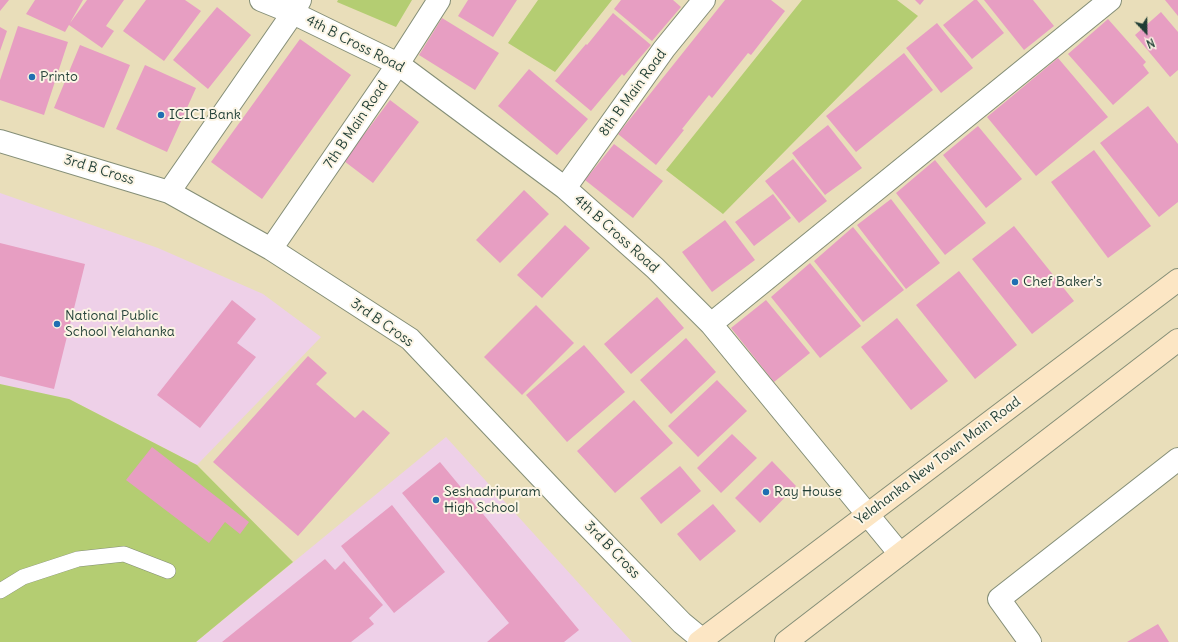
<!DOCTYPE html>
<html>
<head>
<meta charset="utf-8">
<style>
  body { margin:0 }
  #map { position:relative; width:1178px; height:642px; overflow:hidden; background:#e9deba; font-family:Delius,sans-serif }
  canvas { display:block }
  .north { position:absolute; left:1126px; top:12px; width:40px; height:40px; -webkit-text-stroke:3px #fcf5e5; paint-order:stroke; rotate:158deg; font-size:11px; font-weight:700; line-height:16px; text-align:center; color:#1f3d34 }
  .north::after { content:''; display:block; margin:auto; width:14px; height:18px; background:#1f3d34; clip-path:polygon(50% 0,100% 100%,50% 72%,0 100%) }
</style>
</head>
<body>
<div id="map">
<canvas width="1178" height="642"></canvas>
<div class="north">N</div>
</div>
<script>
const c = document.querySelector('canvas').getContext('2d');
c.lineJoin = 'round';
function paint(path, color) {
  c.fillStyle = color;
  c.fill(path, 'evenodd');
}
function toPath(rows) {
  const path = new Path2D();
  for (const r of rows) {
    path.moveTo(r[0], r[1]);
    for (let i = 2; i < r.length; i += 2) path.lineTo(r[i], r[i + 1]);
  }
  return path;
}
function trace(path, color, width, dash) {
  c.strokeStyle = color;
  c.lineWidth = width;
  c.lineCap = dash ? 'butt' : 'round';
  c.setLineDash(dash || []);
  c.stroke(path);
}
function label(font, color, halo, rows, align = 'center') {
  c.font = font + ' Delius,sans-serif';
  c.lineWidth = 4;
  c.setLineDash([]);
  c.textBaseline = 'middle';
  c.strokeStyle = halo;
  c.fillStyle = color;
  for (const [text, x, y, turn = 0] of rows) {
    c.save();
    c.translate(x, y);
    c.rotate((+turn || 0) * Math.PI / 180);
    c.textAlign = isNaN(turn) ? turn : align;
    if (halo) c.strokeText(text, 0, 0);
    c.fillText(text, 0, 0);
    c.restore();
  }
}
const built = toPath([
  [0,193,158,248,263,294,321,337,197,465,69,399,0,530],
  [446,437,632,642,196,642]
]);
const green = toPath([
  [338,0,412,0,396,27,337,2],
  [538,0,612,0,555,72,508,43],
  [802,0,897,0,918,16,723,214,666,170],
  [0,384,69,399,197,465,293,562,196,642,0,642]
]);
const building = toPath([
  [0,0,9,0,0,11],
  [35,0,83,0,70,23,87,0,124,0,106,26,114,31,102,48,69,25,65,32,26,14],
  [146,0,185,0,201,11,164,61,123,31],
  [468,0,517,0,493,37,458,16],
  [621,0,673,0,681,7,652,41,614,9],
  [725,0,771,0,785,11,751,55,748,53,712,98,709,95,682,129,684,130,656,165,618,134],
  [915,0,924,0,920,5],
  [974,0,977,0,1004,33,972,59,943,25],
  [984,0,1033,0,1054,26,1024,50],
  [1165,0,1178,0,1178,16],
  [217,7,251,35,208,89,173,60],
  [1161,12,1178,32,1178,70,1170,77,1135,35],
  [613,13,651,45,624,76,622,74,591,111,555,81,586,44,587,45],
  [442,18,499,53,475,90,419,55],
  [1108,19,1146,62,1143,65,1149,73,1113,105,1068,54],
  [937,23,973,68,941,93,906,48],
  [18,26,68,42,44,115,0,100,0,80],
  [0,27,7,31,0,51],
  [300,39,351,75,262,199,211,162],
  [80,45,130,65,104,128,54,108],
  [904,53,933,90,856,152,826,116],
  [1058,58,1108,117,1036,176,987,117],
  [145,65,196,88,167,152,116,129],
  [529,69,588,119,557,155,498,106],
  [390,100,419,122,373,183,344,161],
  [1148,106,1178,144,1178,202,1159,217,1100,143],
  [828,125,862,168,825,195,792,153],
  [978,126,1022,179,986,208,943,155],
  [614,144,663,181,633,218,585,180],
  [1094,150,1151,226,1108,258,1051,182],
  [793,159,827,201,799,223,765,181],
  [935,160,986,223,945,255,896,193],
  [524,190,549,214,500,263,476,240],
  [773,194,791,218,754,246,735,222],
  [891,199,940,263,906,289,857,225],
  [725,220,755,260,712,292,682,252],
  [565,225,590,248,542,298,517,275],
  [1014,226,1074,301,1032,334,972,259],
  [853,227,904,290,863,322,814,261],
  [0,243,85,264,54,389,0,376],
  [810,263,861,326,820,358,771,297],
  [959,271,1017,345,975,379,916,305],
  [657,297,684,328,631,374,604,344],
  [232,300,256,319,237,343,256,357,200,428,157,395],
  [766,300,810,353,774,382,731,328],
  [536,305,574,343,522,395,484,357],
  [897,318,948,381,911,410,861,347],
  [686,338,716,372,671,414,640,380],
  [584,345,625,392,567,442,526,395],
  [308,356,327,373,316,384,355,418,363,410,390,433,298,536,213,462],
  [717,380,747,411,698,457,668,426],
  [634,400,673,443,615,493,577,451],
  [732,434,757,458,721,493,697,468],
  [152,447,249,522,240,534,225,522,209,543,126,480],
  [772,461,796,486,760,523,735,498],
  [440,462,579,630,564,642,487,642,509,623,402,493],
  [680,466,701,491,661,524,640,498],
  [713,504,736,531,700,561,677,534],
  [392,505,445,572,394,613,341,546],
  [325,559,335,570,344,561,383,605,369,618,374,624,351,642,222,642],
  [1158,624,1169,642,1127,642]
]);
const service = toPath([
  [0,591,23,577,78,559,124,554,168,571]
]);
const minor = toPath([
  [261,0,293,13,398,64,565,188,655,268,711,324,900,554],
  [565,188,664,49,704,0],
  [711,324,1110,0],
  [1030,642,999,599,1178,459]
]);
const tertiary = toPath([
  [0,141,169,192,271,249,410,339,571,509,682,623,705,642],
  [169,192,293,13,300,0],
  [271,249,398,64,439,0]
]);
const secondary = toPath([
  [699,642,1178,280],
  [786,642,1178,340]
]);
const markers = [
  [32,77,4,"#1f6fb2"],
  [161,115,4,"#1f6fb2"],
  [1015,282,4,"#1f6fb2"],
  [57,324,4,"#1f6fb2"],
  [766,492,4,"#1f6fb2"],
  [436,500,4,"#1f6fb2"]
];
const streetNames = [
  ["4th B Cross Road",355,44,27],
  ["8th B Main Road",633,93,-54],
  ["7th B Main Road",356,125,-56],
  ["3rd B Cross",99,170,17],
  ["4th B Cross Road",616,234,42],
  ["3rd B Cross",382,323,35],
  ["Yelahanka New Town Main Road",938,461,-37],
  ["3rd B Cross",612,550,46]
];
const poiNames = [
  ["Printo",40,77],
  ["ICICI Bank",169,115],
  ["Chef Baker's",1023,282],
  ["National Public",65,316],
  ["School Yelahanka",65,332],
  ["Seshadripuram",444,492],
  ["High School",444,508],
  ["Ray House",774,492]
];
paint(built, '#eed0e8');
paint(green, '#b4cd72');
paint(building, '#e79ec2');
trace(service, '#848e77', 16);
trace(minor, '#848e77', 24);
trace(tertiary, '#848e77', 24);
trace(secondary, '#848e77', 24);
trace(service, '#fff', 15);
trace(minor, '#fff', 22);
trace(tertiary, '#fff', 22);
trace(secondary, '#fce6c4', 22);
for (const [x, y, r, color] of markers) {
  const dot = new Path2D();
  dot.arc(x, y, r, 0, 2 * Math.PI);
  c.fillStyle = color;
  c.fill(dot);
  trace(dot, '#fcf5e5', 1.5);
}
label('14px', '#1f3d34', '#fcf5e5', streetNames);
label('14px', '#1f3d34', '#fcf5e5', poiNames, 'left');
</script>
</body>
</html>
